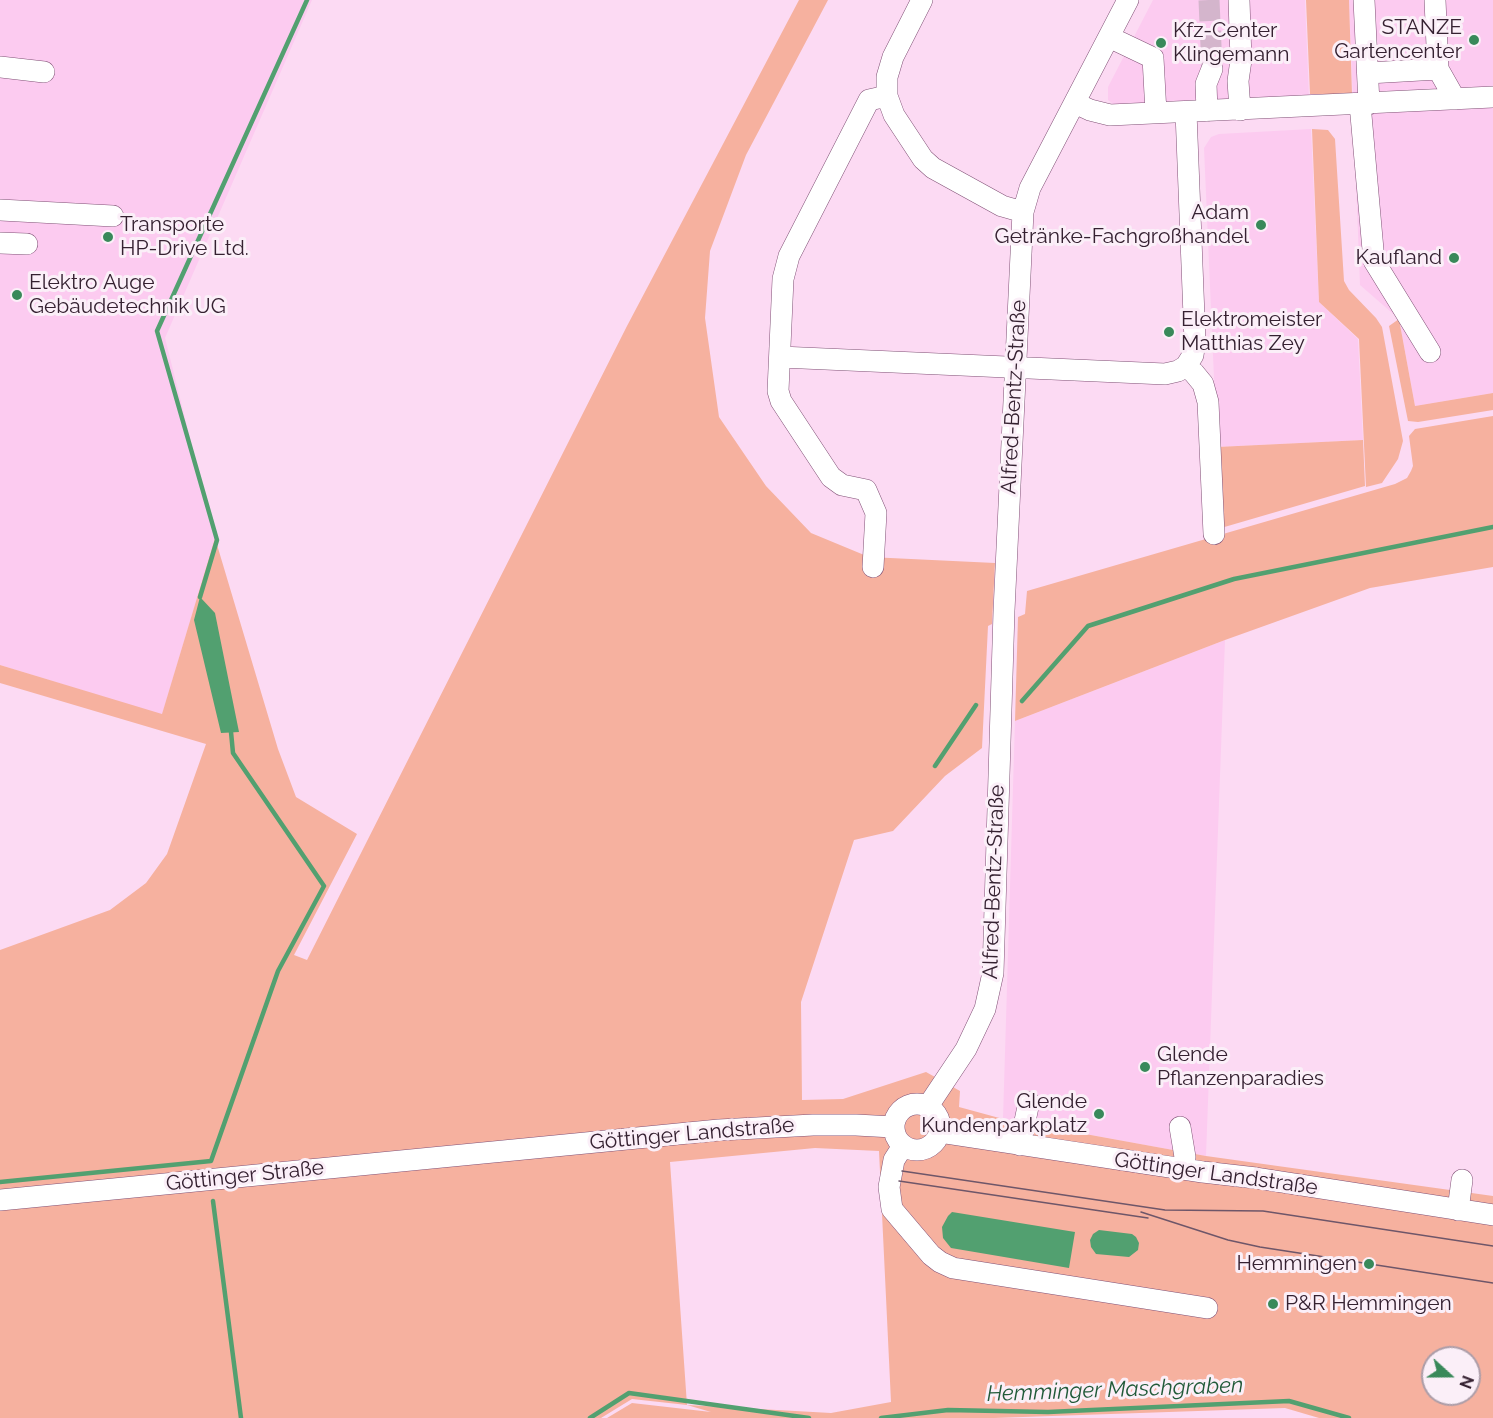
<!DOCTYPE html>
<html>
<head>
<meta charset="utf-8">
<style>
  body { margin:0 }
  #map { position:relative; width:1493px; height:1418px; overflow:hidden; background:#fcdaf3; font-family:Raleway,sans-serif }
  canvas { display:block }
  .north { position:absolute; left:1421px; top:1346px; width:60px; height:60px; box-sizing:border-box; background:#fbeff8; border:2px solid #ac9da8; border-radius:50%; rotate:111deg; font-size:16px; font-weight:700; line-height:24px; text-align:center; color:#352131 }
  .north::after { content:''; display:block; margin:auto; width:21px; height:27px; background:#39895a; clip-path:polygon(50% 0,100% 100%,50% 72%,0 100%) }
</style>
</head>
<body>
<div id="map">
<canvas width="1493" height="1418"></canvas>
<div class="north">N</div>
</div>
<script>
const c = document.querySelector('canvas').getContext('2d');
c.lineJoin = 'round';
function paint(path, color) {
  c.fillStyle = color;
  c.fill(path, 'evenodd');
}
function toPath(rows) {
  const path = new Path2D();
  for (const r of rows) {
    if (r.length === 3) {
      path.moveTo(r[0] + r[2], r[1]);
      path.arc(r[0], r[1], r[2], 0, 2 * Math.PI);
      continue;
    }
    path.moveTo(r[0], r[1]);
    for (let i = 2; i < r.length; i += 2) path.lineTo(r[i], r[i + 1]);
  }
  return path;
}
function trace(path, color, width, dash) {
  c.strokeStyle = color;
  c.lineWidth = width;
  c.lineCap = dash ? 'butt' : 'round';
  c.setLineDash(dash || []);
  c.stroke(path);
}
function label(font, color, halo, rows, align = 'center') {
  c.font = font + ' Raleway,sans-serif';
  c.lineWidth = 6;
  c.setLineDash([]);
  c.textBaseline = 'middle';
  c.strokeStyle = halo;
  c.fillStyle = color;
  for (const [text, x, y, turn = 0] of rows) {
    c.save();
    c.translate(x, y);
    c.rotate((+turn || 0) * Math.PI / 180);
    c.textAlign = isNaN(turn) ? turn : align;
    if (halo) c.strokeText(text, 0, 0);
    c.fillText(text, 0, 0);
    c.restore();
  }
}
const built = toPath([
  [0,0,312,0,165,338,215,538,162,715,0,665],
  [1153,0,1305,0,1309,97,1118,106,1113,104,1108,100,1108,87],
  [1349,0,1493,0,1493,393,1415,406,1399,319,1360,285],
  [1311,129,1319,302,1358,339,1363,440,1217,447,1204,148,1211,137,1219,134],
  [1225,640,1206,1156,1003,1119,1015,721]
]);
const green = toPath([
  [799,0,828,0,746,155,710,251,705,318,719,417,766,486,811,533,869,557,995,563,992,624,988,626,982,748,945,776,893,831,854,840,801,1002,802,1100,843,1099,926,1072,960,1091,959,1107,1003,1119,1206,1156,1493,1196,1493,1418,1319,1418,1285,1408,994,1418,607,1418,632,1403,711,1412,687,1405,632,1399,601,1418,0,1418,0,950,110,910,146,883,167,854,206,744,0,683,0,665,162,714,215,538,278,749,296,797,357,834,294,955,307,960,627,326],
  [815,1148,879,1151,891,1402,831,1413,687,1405,670,1162],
  [1433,1358,1469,1358,1469,1394,1433,1394],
  [1306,0,1349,0,1352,94,1310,94],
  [1312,129,1328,130,1335,139,1344,281,1349,290,1376,318,1382,327,1403,441,1398,459,1382,483,1366,487,1359,339,1319,302],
  [1399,319,1415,406,1493,393,1493,410,1418,422,1408,421,1389,326],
  [1493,416,1493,567,1370,588,1225,640,1015,721,1018,617,1025,614,1027,591,1395,484,1407,478,1411,471,1413,466,1409,436,1415,429],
  [1363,440,1365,486,1221,528,1217,447]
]);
const water = toPath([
  [200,597,215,613,239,732,221,733,194,620],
  [952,1212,1075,1232,1069,1268,951,1248,943,1238,942,1227,948,1216],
  [1099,1230,1132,1234,1136,1237,1139,1243,1138,1250,1129,1257,1096,1254,1091,1247,1090,1240,1093,1234]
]);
const stream = toPath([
  [200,597,217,540,157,331,307,0],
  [1022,701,1088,626,1234,579,1493,527],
  [935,766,976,705],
  [0,1182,211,1161,278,971,324,886,233,753,231,732],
  [213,1201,241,1418],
  [590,1418,629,1393,809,1418],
  [881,1418,948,1410,1048,1412,1289,1401,1349,1418]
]);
const minorTunnel = toPath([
  [1209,0,1212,69]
]);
const minor = toPath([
  [922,0,893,57,887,77,887,96,894,115,923,159,933,168,1002,206,1023,212],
  [1239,0,1241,60,1238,81,1240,110],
  [1364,0,1369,104],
  [1435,0,1438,69,1455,99],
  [1109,37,1153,58,1156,113],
  [0,67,44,72],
  [1368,73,1438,69],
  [1075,103,1090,110,1110,115,1493,97],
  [1360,104,1374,261,1430,352],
  [1207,111,1206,84,1212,69],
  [0,210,113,216],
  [0,243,27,244],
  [780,357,1165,374,1178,371,1186,366,1193,355,1195,342,1186,112],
  [1186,366,1194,373,1203,384,1208,402,1214,534],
  [873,567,876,513,866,490,842,485,831,477,781,401,778,391,783,279,789,256,869,100,887,96],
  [917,1127,23],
  [928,1106,966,1049,985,1009,993,973,1004,611,1023,212,1030,188,1128,0],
  [1180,1127,1185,1157,1184,1169],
  [940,1132,1203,1172,1256,1178,1493,1215],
  [1020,1145,1029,1102],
  [903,1146,894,1160,889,1187,892,1209,931,1255,940,1262,953,1268,1207,1308],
  [0,1200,719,1130,813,1125,856,1125,893,1127],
  [1458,1210,1462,1180]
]);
const tram = toPath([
  [902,1171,1165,1210,1263,1211,1493,1246],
  [899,1181,1148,1218],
  [1141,1212,1228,1240,1260,1247,1493,1283]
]);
const markers = [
  [1474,40,6,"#39895a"],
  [1161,43,6,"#39895a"],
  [1261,225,6,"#39895a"],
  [108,237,6,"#39895a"],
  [1454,258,6,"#39895a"],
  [17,295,6,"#39895a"],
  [1169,332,6,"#39895a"],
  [1145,1067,6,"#39895a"],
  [1099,1114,6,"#39895a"],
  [1369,1264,6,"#39895a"],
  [1273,1304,6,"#39895a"]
];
const poiNames = [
  ["STANZE",1462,28,"right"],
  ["Gartencenter",1462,52,"right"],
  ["Kfz-Center",1173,31],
  ["Klingemann",1173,55],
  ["Adam",1249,213,"right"],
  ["Getränke-Fachgroßhandel",1249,237,"right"],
  ["Transporte",120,225],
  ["HP-Drive Ltd.",120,249],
  ["Kaufland",1442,258,"right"],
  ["Elektro Auge",29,283],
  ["Gebäudetechnik UG",29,307],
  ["Elektromeister",1181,320],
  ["Matthias Zey",1181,344],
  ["Glende",1157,1055],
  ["Pflanzenparadies",1157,1079],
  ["Glende",1087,1102,"right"],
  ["Kundenparkplatz",1087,1126,"right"],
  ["Hemmingen",1357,1264,"right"],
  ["P&R Hemmingen",1285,1304]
];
const streetNames = [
  ["Alfred-Bentz-Straße",1014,397,-87],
  ["Alfred-Bentz-Straße",994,882,-88],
  ["Göttinger Landstraße",692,1134,-5],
  ["Göttinger Landstraße",1216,1174,8],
  ["Göttinger Straße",245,1176,-6]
];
const waterNames = [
  ["Hemminger Maschgraben",1115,1390,-2]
];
paint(built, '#fccbf0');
paint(green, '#f6b19f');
paint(water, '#52a070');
trace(stream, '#52a070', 4.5);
trace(minorTunnel, '#d4b5cc', 21, [21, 10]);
trace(minor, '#805176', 22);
trace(minor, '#fff', 21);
trace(tram, '#6e5669', 1.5);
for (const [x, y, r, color] of markers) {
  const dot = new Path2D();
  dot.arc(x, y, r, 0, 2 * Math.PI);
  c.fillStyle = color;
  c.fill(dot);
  trace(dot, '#fbeff8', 2);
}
label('21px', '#352131', '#fbeff8', poiNames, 'left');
label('21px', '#352131', '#fbeff8', streetNames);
label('italic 22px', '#215a39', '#fbeff8', waterNames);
</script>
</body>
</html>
